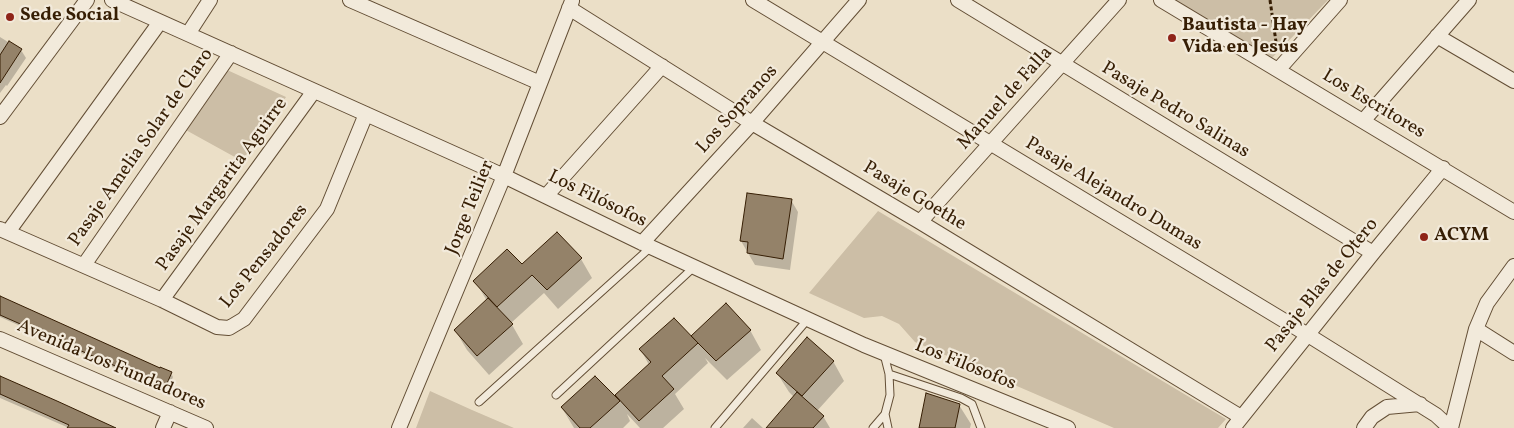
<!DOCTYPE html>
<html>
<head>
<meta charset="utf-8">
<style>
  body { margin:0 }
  canvas { display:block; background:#ebdfc7 }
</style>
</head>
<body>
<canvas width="1514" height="428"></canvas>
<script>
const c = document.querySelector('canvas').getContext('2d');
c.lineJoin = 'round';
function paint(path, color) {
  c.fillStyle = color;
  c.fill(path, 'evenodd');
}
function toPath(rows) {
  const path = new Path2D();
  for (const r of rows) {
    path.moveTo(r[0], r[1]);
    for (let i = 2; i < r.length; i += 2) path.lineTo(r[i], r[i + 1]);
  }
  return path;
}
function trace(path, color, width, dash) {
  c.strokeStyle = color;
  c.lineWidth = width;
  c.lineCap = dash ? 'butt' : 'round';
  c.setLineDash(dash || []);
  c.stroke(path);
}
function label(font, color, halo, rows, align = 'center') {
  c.font = font + ' Vollkorn,serif';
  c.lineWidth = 4.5;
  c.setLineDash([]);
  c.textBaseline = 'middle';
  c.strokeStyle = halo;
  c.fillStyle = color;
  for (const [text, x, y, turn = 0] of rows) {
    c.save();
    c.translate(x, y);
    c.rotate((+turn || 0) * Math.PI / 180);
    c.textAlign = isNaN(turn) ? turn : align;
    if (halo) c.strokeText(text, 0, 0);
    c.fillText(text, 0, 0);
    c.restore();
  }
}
const green = toPath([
  [1172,0,1328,0,1271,59],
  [225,69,286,97,242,161,184,129],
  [878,211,1226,419,1218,428,1114,428,915,342,899,324,882,316,864,318,809,293],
  [430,391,472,410,514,428,416,428]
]);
const shadow = toPath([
  [0,37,21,50,26,58,7,86,6,85,0,93],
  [791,200,798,212,790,270,755,265,741,241],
  [581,259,592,278,558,309,544,293,511,323,523,344,489,375,467,350,455,330,487,301,475,281,522,266],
  [0,297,171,373,173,377,167,391,0,317],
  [750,330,761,350,727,380,705,358,708,363,675,394,684,409,663,428,640,428,627,414,630,421,623,428,574,428,562,408,595,377,620,403,616,395,649,365,641,350,695,342],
  [833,361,844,381,817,411,823,416,830,428,767,428,794,397,789,392,777,373],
  [0,377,114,428,69,428,0,398],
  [959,405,971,424,970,428,919,428],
  [752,418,763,428,743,428]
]);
const building = toPath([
  [9,41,22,49,0,83,0,55,9,41],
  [747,193,792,199,783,259,747,253,748,242,740,241,747,193],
  [557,232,582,258,547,290,532,275,497,307,473,281,507,249,522,264,557,232],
  [0,296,160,368,160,367,172,372,165,388,0,315,0,296],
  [488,298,513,324,477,356,454,330,488,298],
  [726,303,751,330,716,361,691,336,726,303],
  [674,318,698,343,662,376,674,389,639,421,615,395,651,362,639,349,674,318],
  [807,337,834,361,802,396,776,373,807,337],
  [0,376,57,401,116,428,67,428,69,425,0,394,0,376],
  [595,376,620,401,590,428,580,428,561,407,595,376],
  [797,392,824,416,813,428,766,428,797,392],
  [926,393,960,404,955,428,919,428,926,393]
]);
const path = toPath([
  [1270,0,1277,49]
]);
const service = toPath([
  [889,374,961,398,972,404,981,428],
  [556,395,694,267],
  [479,402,651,247],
  [885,414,888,428],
  [715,428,808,319],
  [873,428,885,414,890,395,889,374,884,354]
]);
const minor = toPath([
  [112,0,504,176,642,243,864,345,1068,428],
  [350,0,540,83],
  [753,0,1308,335,1436,415,1450,428],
  [958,0,1373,253],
  [1161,0,1514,212],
  [569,8,752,123,920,222,1241,417],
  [188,34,210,0],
  [1437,36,1514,81],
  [1278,70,1340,0],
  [0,117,87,0],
  [1363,121,1469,0],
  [546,196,662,66],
  [920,222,1119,0],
  [0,229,162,300,217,327,229,328,244,319,327,209,366,114],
  [8,232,160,22],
  [642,243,752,123,859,0],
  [84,265,231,53],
  [162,300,314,91],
  [1476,329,1514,353],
  [0,339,206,428],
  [163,428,170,412],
  [399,428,504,176,572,1],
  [1233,428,1373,253,1443,168],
  [1364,428,1372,417,1387,407,1420,404],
  [1451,428,1476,329,1487,303,1514,266]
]);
const markers = [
  [10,17,5,"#8f2418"],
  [1172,38,5,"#8f2418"],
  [1424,237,5,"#8f2418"]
];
const poiNames = [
  ["Sede Social",20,17],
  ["Bautista - Hay",1182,27],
  ["Vida en Jesús",1182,49],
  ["ACYM",1434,237]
];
const streetNames = [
  ["Manuel de Falla",1006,99,-48],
  ["Los Escritores",1373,105,31],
  ["Los Sopranos",738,110,-48],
  ["Pasaje Pedro Salinas",1175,111,31],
  ["Pasaje Amelia Solar de Claro",142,148,-55],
  ["Pasaje Margarita Aguirre",223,185,-54],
  ["Pasaje Alejandro Dumas",1113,195,31],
  ["Pasaje Goethe",914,197,31],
  ["Los Filósofos",597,200,26],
  ["Jorge Teilier",471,208,-68],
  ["Los Pensadores",265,257,-51],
  ["Pasaje Blas de Otero",1323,286,-51],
  ["Avenida Los Fundadores",111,366,23],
  ["Los Filósofos",965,366,22]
];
paint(green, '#ccbea6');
paint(shadow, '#0003');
paint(building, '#948269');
trace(building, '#361e04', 1);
trace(service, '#634e35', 9);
trace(minor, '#634e35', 16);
trace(path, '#361e04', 3, [4, 2.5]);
trace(service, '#f2eadb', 7);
trace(minor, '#f2eadb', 14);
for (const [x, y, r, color] of markers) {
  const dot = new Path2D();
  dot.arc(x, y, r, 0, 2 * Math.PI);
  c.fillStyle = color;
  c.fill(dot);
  trace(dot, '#f2eadb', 2);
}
label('bold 19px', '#361e04', '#f2eadb', poiNames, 'left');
label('19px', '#361e04', '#f2eadb', streetNames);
</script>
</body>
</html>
